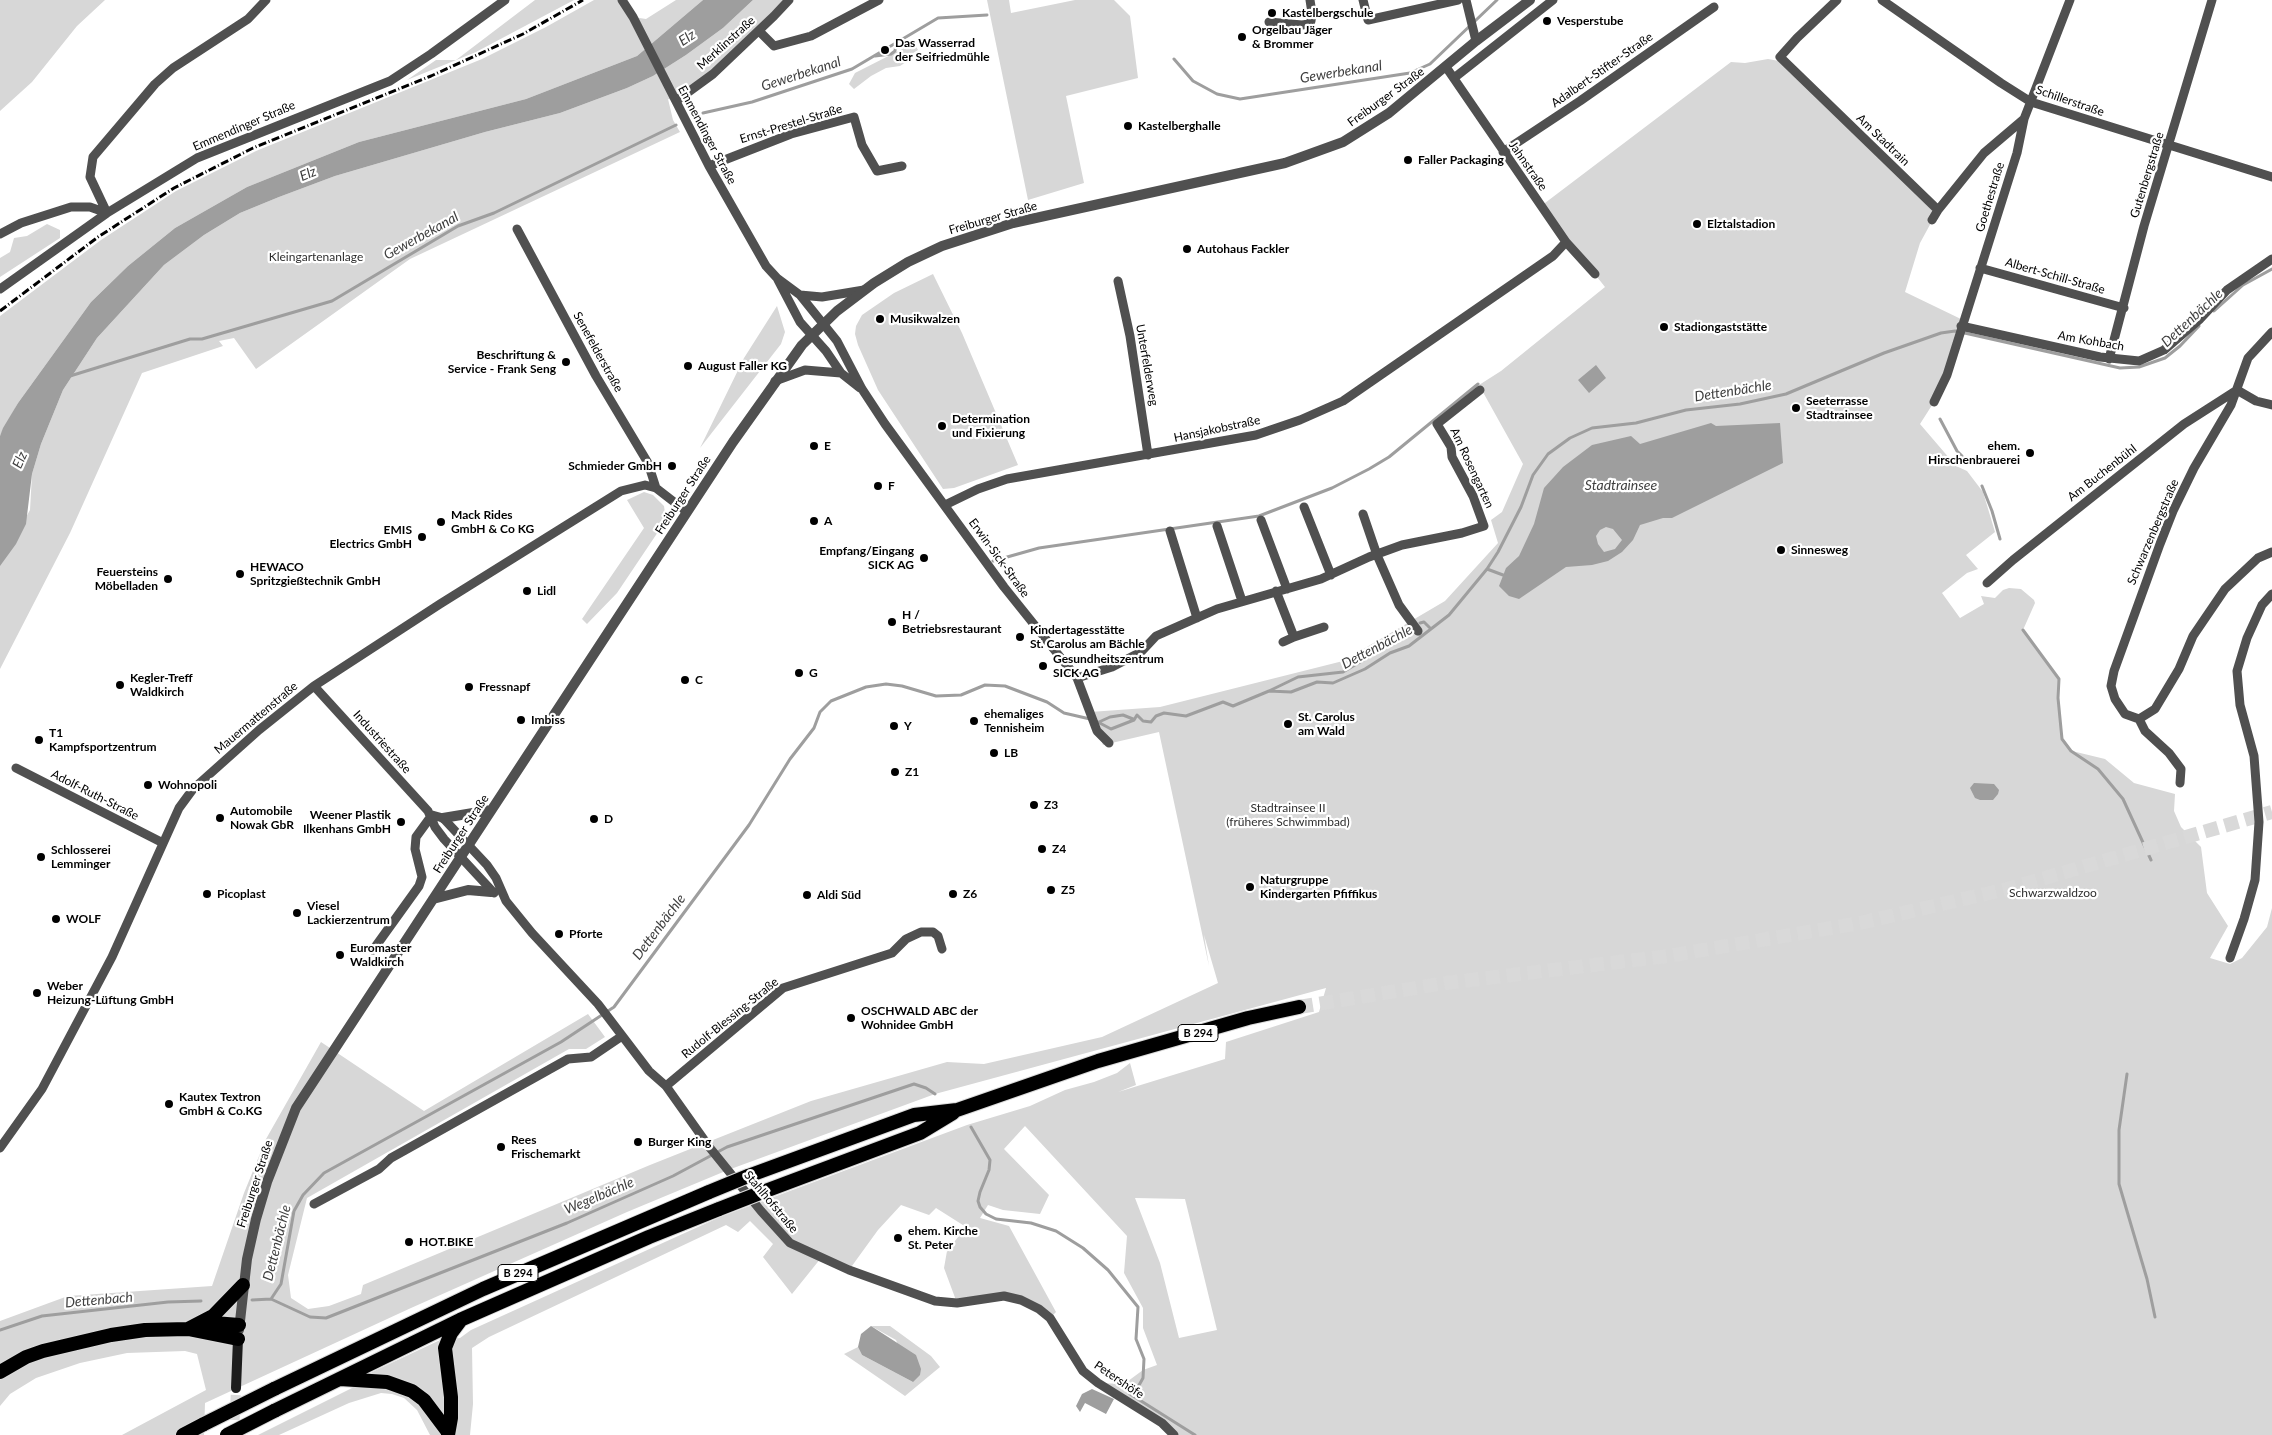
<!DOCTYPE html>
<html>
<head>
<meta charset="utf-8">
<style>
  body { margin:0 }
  canvas { display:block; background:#fff }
</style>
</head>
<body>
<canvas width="2272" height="1435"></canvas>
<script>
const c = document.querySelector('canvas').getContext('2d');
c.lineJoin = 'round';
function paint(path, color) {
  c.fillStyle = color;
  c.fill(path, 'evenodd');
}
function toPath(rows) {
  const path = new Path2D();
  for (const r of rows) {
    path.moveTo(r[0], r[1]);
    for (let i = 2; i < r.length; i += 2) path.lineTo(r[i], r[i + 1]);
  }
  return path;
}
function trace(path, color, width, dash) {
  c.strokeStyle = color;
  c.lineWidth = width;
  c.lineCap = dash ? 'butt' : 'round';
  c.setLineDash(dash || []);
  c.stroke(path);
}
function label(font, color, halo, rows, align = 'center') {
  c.font = font + ' Lato,sans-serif';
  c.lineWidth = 4.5;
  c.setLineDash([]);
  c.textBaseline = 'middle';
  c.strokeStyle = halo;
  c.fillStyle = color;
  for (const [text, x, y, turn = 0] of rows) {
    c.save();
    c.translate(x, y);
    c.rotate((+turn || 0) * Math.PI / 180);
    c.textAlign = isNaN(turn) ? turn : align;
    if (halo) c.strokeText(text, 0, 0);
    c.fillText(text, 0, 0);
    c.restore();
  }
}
const green = toPath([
  [0,0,105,0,77,26,32,82,0,111],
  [535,0,574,0,476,52,407,80,436,60,456,60],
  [594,0,622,0,633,17,646,19,676,0,703,0,637,56,526,99,359,142,247,187,175,228,128,266,91,302,18,403,0,436,0,316,101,240,176,191,256,151,482,59,546,27],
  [753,0,789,0,774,16,676,101,668,99,673,120,680,132,410,259,256,369,234,338,219,341,223,346,142,373,70,533,0,669,0,564,30,510,32,474,41,444,63,390,97,338,164,265,204,235,240,213,279,197,335,176,485,132,560,113,627,88,653,76,686,55,723,28],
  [987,0,1009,0,1011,13,1075,0,1114,0,1130,16,1138,78,1066,96,1084,183,1028,200],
  [914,43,918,50,908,56,906,62,900,66,886,68,871,76,854,89,849,84,855,73],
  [1768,59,1779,61,1938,210,1920,243,1905,292,1963,320,1934,402,1920,424,1956,466,1967,471,1983,492,1995,532,1966,555,1978,569,1967,573,1942,593,1960,618,1984,604,1981,596,1995,598,2003,590,2009,588,2021,589,2034,600,2035,603,2023,630,2059,679,2058,698,2062,739,2072,751,2105,759,2134,783,2175,794,2174,811,2181,827,2201,847,2207,893,2228,926,2210,958,2230,964,2242,958,2267,927,2272,908,2272,1435,1174,1435,1098,1383,1124,1384,1143,1370,1157,1365,1143,1328,1143,1308,1124,1273,1127,1236,1025,1126,1004,1149,1049,1195,1040,1214,1003,1210,988,1205,980,1218,1009,1226,1056,1312,1050,1318,1004,1296,957,1303,944,1268,947,1251,966,1227,936,1208,929,1215,901,1205,878,1230,849,1270,821,1258,792,1294,763,1257,773,1244,750,1221,738,1232,726,1225,489,1337,472,1348,473,1404,470,1435,430,1435,417,1410,404,1398,392,1394,381,1393,349,1403,279,1435,258,1435,354,1387,372,1372,438,1341,460,1338,471,1330,720,1217,967,1125,1030,1106,1065,1090,1094,1082,1117,1073,1130,1063,1136,1085,1118,1092,1225,1059,1226,1042,1319,1012,1326,988,935,1094,728,1170,627,1212,411,1308,205,1403,204,1435,122,1435,206,1390,197,1354,185,1351,127,1353,80,1363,36,1378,10,1394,0,1406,0,1321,68,1296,212,1286,244,1193,266,1139,321,1042,424,1111,588,1014,605,1037,586,1049,569,1049,307,1198,288,1275,291,1298,308,1309,329,1306,361,1294,363,1285,650,1165,811,1101,947,1062,984,1064,1102,1037,1218,983,1204,935,1209,966,1159,732,1103,745,1090,712,1160,707,1343,661,1445,601,1498,543,1491,520,1502,512,1523,464,1479,385,1501,371,1605,287,1541,206,1731,62,1745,63],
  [1135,1198,1185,1199,1217,1330,1179,1338,1160,1263],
  [47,224,60,230,60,238,0,277,0,258,10,252,14,238,27,236],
  [933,274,962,333,1018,465,954,488,943,489,878,390,858,345,855,334,856,326,862,315,894,293],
  [777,306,785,332,781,344,700,448,744,358],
  [644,492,653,495,664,506,666,520,617,593,587,624,582,619,644,528,627,500],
  [871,1326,890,1326,931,1356,940,1367,905,1396,844,1354,858,1347,862,1355,913,1382,896,1340]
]);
const water = toPath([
  [703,0,753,0,723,28,686,55,653,76,627,88,560,113,485,132,335,176,279,197,240,213,204,235,164,265,97,338,63,390,41,444,32,474,26,524,16,544,0,566,0,436,3,428,18,403,91,302,128,266,175,228,247,187,359,142,526,99,637,56],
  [1596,365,1606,378,1589,393,1578,380],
  [1711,423,1716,426,1780,423,1783,463,1672,518,1663,518,1640,525,1633,540,1622,552,1608,561,1592,565,1566,567,1519,599,1509,596,1499,586,1506,568,1519,556,1534,524,1544,488,1563,467,1592,445,1631,436,1640,444],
  [1606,527,1613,529,1622,540,1615,549,1604,552,1598,544,1596,536,1600,530],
  [1974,783,1994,784,1999,790,1998,794,1993,800,1980,800,1975,798,1970,788],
  [871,1326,916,1355,921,1369,920,1375,913,1382,862,1355,858,1347,861,1334],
  [1092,1389,1114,1399,1106,1414,1085,1403,1080,1412,1076,1406,1082,1394]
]);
const stream = toPath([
  [875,56,891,54,895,51,896,44],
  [1174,59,1193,81,1217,94,1240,99,1410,73,1430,64,1497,0],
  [703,113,752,102,852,69,938,18,987,15],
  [2214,311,2243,285,2272,269],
  [70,376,190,339,202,339,332,301,458,226,494,213,676,125],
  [1940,419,1957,451,1962,456,1963,463],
  [1982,486,1992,511,2000,539],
  [993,561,1039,548,1259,516,1332,488,1369,469,1389,457,1478,384],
  [1487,569,1503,575],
  [1420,623,1424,622,1431,629],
  [2023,630,2059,679,2058,698,2062,739,2071,751,2098,769,2123,799,2151,860],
  [1399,639,1412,632],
  [1269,691,1298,677,1343,672,1394,642,1410,629],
  [1096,721,1111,729,1134,720,1137,715,1143,721,1151,722,1156,716,1164,713,1186,716,1223,702,1233,706,1269,691,1291,692,1317,682,1333,683,1365,669,1390,653,1409,646,1449,615,1487,569,1498,552,1521,507,1533,475,1548,454,1570,438,1592,428,1636,423,1686,410,1740,404,1786,394,1884,353,1941,333,1955,331,1969,334,2120,368,2139,367,2165,358,2180,346,2199,326],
  [1099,722,1110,717,1123,715,1133,719],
  [2127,1074,2119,1130,2119,1184,2147,1279,2155,1317],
  [971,1127,990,1160,989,1170,980,1192,978,1201,980,1207,986,1214,996,1219,1031,1223,1056,1231,1083,1248,1108,1270,1138,1307,1136,1339,1144,1359,1143,1378,1138,1387,1130,1394,1195,1435],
  [271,1299,281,1284,294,1211,303,1195,324,1173,561,1042,614,1007,749,825,790,759,814,728,820,712,831,701,866,687,886,684,902,686,936,696,961,695,985,685,1005,686,1047,702,1064,713,1090,719],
  [271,1299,310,1317,326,1318,567,1223,673,1176,727,1147,914,1084,926,1088,935,1094],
  [252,1300,271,1299],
  [0,1330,42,1316,168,1302,201,1301]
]);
const secondaryTunnel = toPath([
  [234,1435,236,1388]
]);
const trunkTunnel = toPath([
  [1299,1007,1446,983,1668,956,1860,923,2007,889,2272,812]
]);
const minor = toPath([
  [622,0,633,17,709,166,766,266,777,278,800,295,822,297,864,290],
  [1363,0,1368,20,1458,0],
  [1466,0,1476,41],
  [1837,0,1797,38,1780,57,1938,210,1984,153,2024,119],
  [1882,0,2001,83,2031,102,2272,177],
  [1269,22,1302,25,1309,24,1311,21,1312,13,1310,0],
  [759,31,774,46,811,36,879,0],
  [1446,67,1566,242,1595,274],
  [1454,78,1553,0],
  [676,101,713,74,774,16,789,0],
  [1503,152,1580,101,1714,7],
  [709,166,791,134,854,117,862,145,877,171,902,166],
  [107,213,90,177,93,157,155,84,173,68,248,19,266,0],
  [1932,220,1938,210],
  [517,229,596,376,648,463,656,488],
  [0,234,21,223,71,207,90,207,107,213],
  [1980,268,2124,308],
  [778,280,800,322,826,351,841,373,860,388],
  [1118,281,1130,336,1148,455],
  [0,289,107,213,197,158,390,81,431,54,505,0],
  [800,295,837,341,862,389,885,424,1004,587,1077,678,1097,731,1109,743],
  [1961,326,2100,357,2139,361,2164,350,2200,319,2227,290,2272,259],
  [2272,332,2248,358,2231,405,2194,468,2173,511,2160,544,2114,671,2111,686,2115,699,2125,714,2139,719,2155,709,2179,669,2193,636,2225,589,2258,558,2272,552],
  [2109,359,2144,226,2212,0],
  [775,381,805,370,841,373],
  [2237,390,2256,401,2272,405],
  [1934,402,1947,375,2017,153,2024,119,2070,0],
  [945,505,978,489,1007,479,1256,435,1300,420,1343,401,1553,256,1566,242],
  [1304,507,1331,575],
  [1363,514,1377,555,1399,605,1418,631],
  [1261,520,1287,589],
  [1217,526,1242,601],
  [1170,531,1197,618],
  [1987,583,2013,560,2184,424,2237,390],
  [1276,591,1294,637,1283,642],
  [1294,637,1324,627],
  [1077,678,1112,667,1141,652,1156,636,1217,609,1321,579,1369,557,1402,545,1462,533,1484,526,1473,496,1452,457,1451,447,1437,424,1480,390],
  [314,686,428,811,435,827,444,839,494,893],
  [2139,719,2145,731,2169,753,2181,769,2180,783],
  [16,768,163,843],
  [432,815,443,818,487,865,496,878,506,901,532,933,598,1004,649,1071,666,1086,710,1148,761,1211,790,1243,849,1270,935,1301,957,1303,1004,1296,1021,1300,1039,1309,1050,1318,1083,1371,1098,1383,1162,1423,1174,1435],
  [373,950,419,886,422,877,415,849,416,837,432,815],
  [2230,958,2244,919,2255,880,2259,822,2254,756,2240,705,2237,671,2247,638,2262,605,2272,594],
  [666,1086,783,988,892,953,906,939,921,932,933,932,938,936,942,949],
  [0,1148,42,1089,112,957,179,808,193,789,259,730,314,686,440,604,621,491,645,485,656,488,687,512],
  [314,1204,379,1169,391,1158,568,1059,591,1057,622,1036]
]);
const tertiary = toPath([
  [443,818,491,810],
  [433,899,468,890,491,892],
  [239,1330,247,1259,256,1219,267,1182,296,1108,733,442,802,345,837,311,874,283,908,262,942,246,1013,223,1285,163,1343,142,1389,113,1476,41,1530,0]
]);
const secondary = toPath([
  [236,1388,238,1339]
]);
const trunk = toPath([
  [748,1176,914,1115,957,1110,1098,1061,1248,1018,1299,1007],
  [760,1193,920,1133,953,1113],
  [202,1322,239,1325],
  [188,1329,213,1316,243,1285],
  [0,1372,26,1357,43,1351,111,1335,145,1330,188,1329,238,1339],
  [340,1379,387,1382,412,1391,424,1400,448,1432],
  [274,1389,483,1289,709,1192],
  [274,1411,460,1320,649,1237,719,1209],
  [183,1435,204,1424],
  [448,1435,451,1418,451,1397,445,1348,451,1333,460,1321]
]);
const rail = toPath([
  [0,311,98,237,174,188,253,148,431,76,523,34,583,0]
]);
const trunkBridge = toPath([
  [709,1192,748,1176],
  [719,1209,760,1193],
  [204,1424,274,1389],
  [227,1435,274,1411]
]);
const markers = [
  [1272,13,5,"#000"],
  [1547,21,5,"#000"],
  [1242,37,5,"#000"],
  [885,50,5,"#000"],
  [1128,126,5,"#000"],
  [1408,160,5,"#000"],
  [1697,224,5,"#000"],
  [1187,249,5,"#000"],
  [880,319,5,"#000"],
  [1664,327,5,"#000"],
  [566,362,5,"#000"],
  [688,366,5,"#000"],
  [1796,408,5,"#000"],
  [942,426,5,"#000"],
  [814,446,5,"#000"],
  [2030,453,5,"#000"],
  [672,466,5,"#000"],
  [878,486,5,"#000"],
  [814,521,5,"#000"],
  [441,522,5,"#000"],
  [422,537,5,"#000"],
  [1781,550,5,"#000"],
  [924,558,5,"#000"],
  [240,574,5,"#000"],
  [168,579,5,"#000"],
  [527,591,5,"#000"],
  [892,622,5,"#000"],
  [1020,637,5,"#000"],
  [1043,666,5,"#000"],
  [799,673,5,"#000"],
  [685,680,5,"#000"],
  [120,685,5,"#000"],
  [469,687,5,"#000"],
  [521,720,5,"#000"],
  [974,721,5,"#000"],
  [1288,724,5,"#000"],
  [894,726,5,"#000"],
  [39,740,5,"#000"],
  [994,753,5,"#000"],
  [895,772,5,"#000"],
  [148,785,5,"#000"],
  [1034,805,5,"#000"],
  [220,818,5,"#000"],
  [594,819,5,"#000"],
  [401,822,5,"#000"],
  [1042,849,5,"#000"],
  [41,857,5,"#000"],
  [1250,887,5,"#000"],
  [1051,890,5,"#000"],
  [207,894,5,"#000"],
  [953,894,5,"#000"],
  [807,895,5,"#000"],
  [297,913,5,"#000"],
  [56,919,5,"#000"],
  [559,934,5,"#000"],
  [340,955,5,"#000"],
  [37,993,5,"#000"],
  [851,1018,5,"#000"],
  [169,1104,5,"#000"],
  [638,1142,5,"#000"],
  [501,1147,5,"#000"],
  [898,1238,5,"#000"],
  [409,1242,5,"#000"]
];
const shields = [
  [1198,1033,40],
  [518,1273,40]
];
const shieldNames = [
  ["B 294",1198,1033],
  ["B 294",518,1273]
];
const poiNames = [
  ["Kastelbergschule",1282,13],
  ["Vesperstube",1557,21],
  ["Orgelbau Jäger",1252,30],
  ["& Brommer",1252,44],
  ["Das Wasserrad",895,43],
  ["der Seifriedmühle",895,57],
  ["Kastelberghalle",1138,126],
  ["Faller Packaging",1418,160],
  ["Elztalstadion",1707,224],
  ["Autohaus Fackler",1197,249],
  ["Musikwalzen",890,319],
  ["Stadiongaststätte",1674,327],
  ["Beschriftung &",556,355,"right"],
  ["Service - Frank Seng",556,369,"right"],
  ["August Faller KG",698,366],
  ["Seeterrasse",1806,401],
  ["Stadtrainsee",1806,415],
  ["Determination",952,419],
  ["und Fixierung",952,433],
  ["E",824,446],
  ["ehem.",2020,446,"right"],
  ["Hirschenbrauerei",2020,460,"right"],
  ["Schmieder GmbH",662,466,"right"],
  ["F",888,486],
  ["Mack Rides",451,515],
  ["GmbH & Co KG",451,529],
  ["A",824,521],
  ["EMIS",412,530,"right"],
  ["Electrics GmbH",412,544,"right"],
  ["Sinnesweg",1791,550],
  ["Empfang/Eingang",914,551,"right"],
  ["SICK AG",914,565,"right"],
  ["HEWACO",250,567],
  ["Spritzgießtechnik GmbH",250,581],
  ["Feuersteins",158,572,"right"],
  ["Möbelladen",158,586,"right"],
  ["Lidl",537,591],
  ["H /",902,615],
  ["Betriebsrestaurant",902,629],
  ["Kindertagesstätte",1030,630],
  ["St. Carolus am Bächle",1030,644],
  ["Gesundheitszentrum",1053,659],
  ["SICK AG",1053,673],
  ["G",809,673],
  ["Kegler-Treff",130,678],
  ["Waldkirch",130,692],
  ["C",695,680],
  ["Fressnapf",479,687],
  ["ehemaliges",984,714],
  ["Tennisheim",984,728],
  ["St. Carolus",1298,717],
  ["am Wald",1298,731],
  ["Imbiss",531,720],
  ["Y",904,726],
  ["T1",49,733],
  ["Kampfsportzentrum",49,747],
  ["LB",1004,753],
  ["Z1",905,772],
  ["Wohnopoli",158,785],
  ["Z3",1044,805],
  ["Automobile",230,811],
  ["Nowak GbR",230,825],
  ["Weener Plastik",391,815,"right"],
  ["Ilkenhans GmbH",391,829,"right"],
  ["D",604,819],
  ["Z4",1052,849],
  ["Schlosserei",51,850],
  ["Lemminger",51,864],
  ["Naturgruppe",1260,880],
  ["Kindergarten Pfiffikus",1260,894],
  ["Z5",1061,890],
  ["Picoplast",217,894],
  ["Z6",963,894],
  ["Aldi Süd",817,895],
  ["Viesel",307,906],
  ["Lackierzentrum",307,920],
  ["WOLF",66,919],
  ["Pforte",569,934],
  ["Euromaster",350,948],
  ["Waldkirch",350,962],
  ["Weber",47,986],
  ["Heizung-Lüftung GmbH",47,1000],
  ["OSCHWALD ABC der",861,1011],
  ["Wohnidee GmbH",861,1025],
  ["Kautex Textron",179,1097],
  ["GmbH & Co.KG",179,1111],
  ["Rees",511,1140],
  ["Frischemarkt",511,1154],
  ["Burger King",648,1142],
  ["ehem. Kirche",908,1231],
  ["St. Peter",908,1245],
  ["HOT.BIKE",419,1242]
];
const streetNames = [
  ["Merklinstraße",726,43,-42],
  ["Adalbert-Stifter-Straße",1602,70,-35],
  ["Freiburger Straße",1386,97,-36],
  ["Schillerstraße",2070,101,19],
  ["Ernst-Prestel-Straße",791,124,-17],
  ["Emmendinger Straße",244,126,-23],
  ["Emmendinger Straße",707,135,62],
  ["Am Stadtrain",1883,140,44],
  ["Jahnstraße",1528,166,55],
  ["Gutenbergstraße",2147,175,-73],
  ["Goethestraße",1990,197,-73],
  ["Freiburger Straße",993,218,-16],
  ["Albert-Schill-Straße",2055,276,16],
  ["Am Kohbach",2091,341,10],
  ["Senefelderstraße",598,352,61],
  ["Unterfelderweg",1147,365,80],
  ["Hansjakobstraße",1217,429,-12],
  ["Am Rosengarten",1472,468,65],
  ["Am Buchenbühl",2102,473,-38],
  ["Freiburger Straße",683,495,-57],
  ["Schwarzenbergstraße",2153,532,-67],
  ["Erwin-Sick-Straße",999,558,54],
  ["Mauermattenstraße",256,718,-40],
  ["Industriestraße",382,742,48],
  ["Adolf-Ruth-Straße",95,795,27],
  ["Freiburger Straße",461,834,-57],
  ["Rudolf-Blessing-Straße",730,1018,-39],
  ["Freiburger Straße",255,1184,-72],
  ["Stahlhofstraße",771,1202,50],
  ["Petershöfe",1119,1380,34]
];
const parkNames = [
  ["Kleingartenanlage",316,257],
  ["Stadtrainsee II",1288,808],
  ["(früheres Schwimmbad)",1288,822],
  ["Schwarzwaldzoo",2053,893]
];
const waterNames = [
  ["Elz",687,38,-33],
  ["Gewerbekanal",1341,72,-9],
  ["Gewerbekanal",801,74,-18],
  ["Elz",308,174,-22],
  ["Gewerbekanal",421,236,-29],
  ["Dettenbächle",2192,318,-43],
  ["Dettenbächle",1733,391,-9],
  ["Elz",20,460,-66],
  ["Stadtrainsee",1621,485],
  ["Dettenbächle",1377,647,-28],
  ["Dettenbächle",659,927,-53],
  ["Wegelbächle",599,1196,-23],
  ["Dettenbächle",277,1243,-76],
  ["Dettenbach",99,1300,-5]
];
paint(green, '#d7d7d7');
paint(water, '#9e9e9e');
trace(stream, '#9e9e9e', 3);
trace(secondaryTunnel, '#d9d9d9', 10, [10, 5]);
trace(trunkTunnel, '#d9d9d9', 14, [14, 7]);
trace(trunk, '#dbdbdb', 16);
trace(minor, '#505050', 9);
trace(tertiary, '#505050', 10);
trace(secondary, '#1d1d1d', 10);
trace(trunk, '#000', 14);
trace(rail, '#000', 3, [8, 2.5, 1, 2.5]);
trace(trunkBridge, '#dbdbdb', 16, []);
trace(trunkBridge, '#000', 14);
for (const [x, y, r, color] of markers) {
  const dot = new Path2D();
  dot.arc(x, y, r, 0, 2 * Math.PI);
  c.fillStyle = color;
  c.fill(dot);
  trace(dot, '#fff', 2);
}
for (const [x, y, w] of shields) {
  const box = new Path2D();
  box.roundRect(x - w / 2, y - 8.5, w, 17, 4);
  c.fillStyle = '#fff';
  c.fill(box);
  trace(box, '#000', 1);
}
label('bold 11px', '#000', null, shieldNames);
label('bold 12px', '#000', '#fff', poiNames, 'left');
label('12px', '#000', '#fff', streetNames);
label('12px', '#2e2e2e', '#fff', parkNames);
label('italic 14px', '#3f3f3f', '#fff', waterNames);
</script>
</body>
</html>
